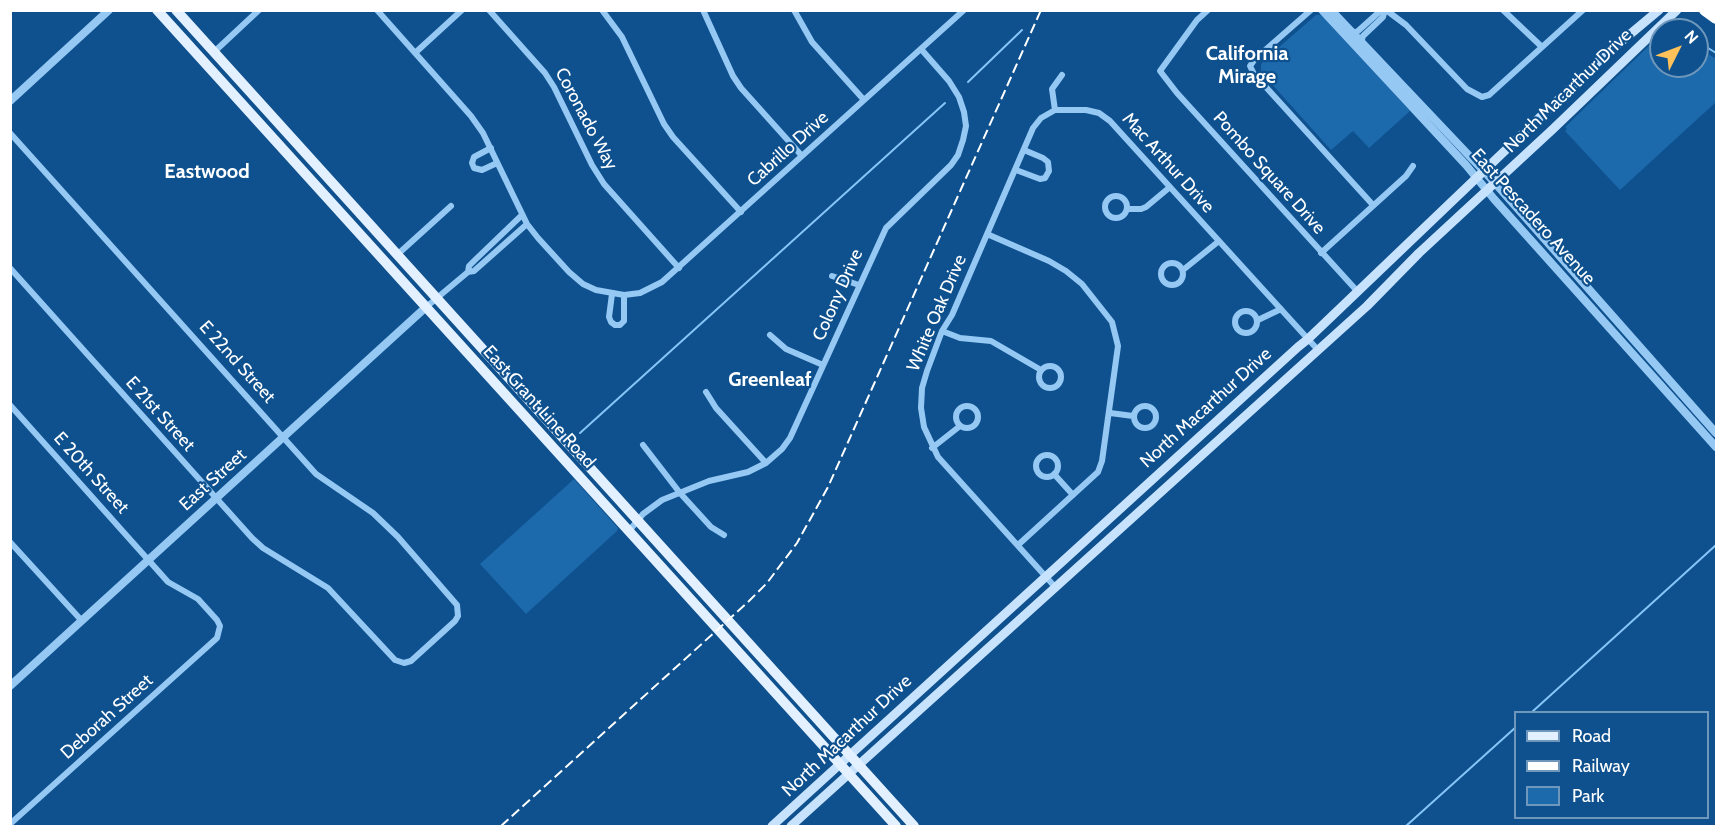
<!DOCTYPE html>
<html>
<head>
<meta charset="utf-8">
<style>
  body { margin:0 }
  #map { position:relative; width:1727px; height:837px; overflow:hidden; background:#0e518e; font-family:Cabin,sans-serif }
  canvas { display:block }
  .frame { position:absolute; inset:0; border:12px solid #fff; pointer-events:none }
  .legend { position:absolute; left:1514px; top:711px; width:195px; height:108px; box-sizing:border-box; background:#0e518e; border:2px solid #6e97bb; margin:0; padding:8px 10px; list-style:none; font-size:18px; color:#fff }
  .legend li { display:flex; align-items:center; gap:12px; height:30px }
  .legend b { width:30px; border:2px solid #6e97bb }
  .north { position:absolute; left:1649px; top:18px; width:60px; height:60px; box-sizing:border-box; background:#0e518e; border:2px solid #6e97bb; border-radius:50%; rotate:48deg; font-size:16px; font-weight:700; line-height:24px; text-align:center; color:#fff }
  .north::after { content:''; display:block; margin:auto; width:21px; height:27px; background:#ffc159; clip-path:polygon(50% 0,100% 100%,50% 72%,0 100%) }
</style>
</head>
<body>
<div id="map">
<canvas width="1727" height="837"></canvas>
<div class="frame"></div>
<ul class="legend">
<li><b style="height:8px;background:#e3f0ff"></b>Road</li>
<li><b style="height:8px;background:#fff"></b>Railway</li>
<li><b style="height:16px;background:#1c69ac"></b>Park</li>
</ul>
<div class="north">N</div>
</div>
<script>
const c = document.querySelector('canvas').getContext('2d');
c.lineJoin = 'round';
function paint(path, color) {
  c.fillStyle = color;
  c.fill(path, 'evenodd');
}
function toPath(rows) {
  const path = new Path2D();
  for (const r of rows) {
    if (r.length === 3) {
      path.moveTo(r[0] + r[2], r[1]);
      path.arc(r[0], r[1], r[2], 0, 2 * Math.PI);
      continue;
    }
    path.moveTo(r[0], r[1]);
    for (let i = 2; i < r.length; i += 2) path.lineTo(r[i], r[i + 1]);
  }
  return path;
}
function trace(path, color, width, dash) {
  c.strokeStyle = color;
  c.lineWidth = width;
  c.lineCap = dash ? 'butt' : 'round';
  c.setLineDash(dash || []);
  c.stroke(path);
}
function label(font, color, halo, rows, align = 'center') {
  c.font = font + ' Cabin,sans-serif';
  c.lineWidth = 4.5;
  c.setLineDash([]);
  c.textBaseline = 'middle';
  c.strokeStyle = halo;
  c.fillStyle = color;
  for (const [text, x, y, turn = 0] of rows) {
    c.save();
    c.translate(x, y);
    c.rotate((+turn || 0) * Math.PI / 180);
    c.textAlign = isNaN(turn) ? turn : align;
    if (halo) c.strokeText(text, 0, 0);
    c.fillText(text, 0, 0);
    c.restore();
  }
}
const green = toPath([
  [1316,15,1321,15,1325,18,1410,111,1369,148,1353,131,1331,150,1261,72,1261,65,1263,61],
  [1661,34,1661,66,1697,66,1697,47,1716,59,1716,102,1620,190,1565,131,1567,129,1565,127],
  [574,479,618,528,617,531,526,614,480,564]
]);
const stream = toPath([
  [1676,28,1680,30],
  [1697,41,1716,53],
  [968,82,1022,30],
  [580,433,945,103],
  [1532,712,1716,545],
  [1406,826,1516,727]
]);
const minor = toPath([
  [377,10,471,116,483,133,527,224,538,238,569,272,583,284,596,290,624,295,640,293,662,282,964,10],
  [489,10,545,73,554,87,592,165,604,184,679,268],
  [602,10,622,37,664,124,673,137,741,212],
  [703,10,733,76,741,88,802,156],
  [794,10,812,42,864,100],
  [1208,10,1197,20,1160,71,1177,93,1358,292],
  [1311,10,1255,59,1250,66,1254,74,1373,205],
  [1386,10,1406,25,1467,89,1482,97,1489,95,1583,10],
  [1503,10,1542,47],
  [1352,33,1358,31,1378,13,1384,10],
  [1361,43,1363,36,1383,17,1385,10],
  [214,52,259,10],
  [415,53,462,10],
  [1055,110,1052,89,1062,75],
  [10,133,316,474,373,513,398,537,457,605,458,616,455,621,411,661,404,663,395,660,328,588,263,548,252,538,10,268],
  [491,148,474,157,472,163,474,168,482,170,497,163],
  [1016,170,1040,179,1045,178,1049,171,1048,162,1043,158,1024,150],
  [1116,207,11],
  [1127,209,1141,209,1146,207,1170,187],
  [987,234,1049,261,1066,271,1082,284,1112,322,1118,346,1102,461,1098,472,1018,545],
  [1321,253,1406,176,1413,166],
  [398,254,451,206],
  [1172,274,11],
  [1183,270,1219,241],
  [468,272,469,266,475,260,522,215],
  [832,276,859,285],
  [612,294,609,317,611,322,615,325,620,325,624,321,624,295],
  [425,308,468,272,474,271,527,224],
  [1246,322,11],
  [1258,320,1281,309],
  [942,331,960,338,991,341,1041,370],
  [770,335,786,349,823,365],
  [1050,377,11],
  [706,392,716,408,766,463],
  [10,405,168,582,198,599,217,620,220,626,217,638,10,824],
  [967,417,11],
  [1145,417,11],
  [1110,413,1133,416],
  [643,445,680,493,711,527,724,535],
  [932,448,960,426],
  [1047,466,11],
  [1054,474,1073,495],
  [629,531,643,514,662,500,709,481,748,472,766,463,782,449,790,438,886,228,951,165,958,155,963,140,966,126,964,112,959,97,949,81,921,49],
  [10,542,82,621],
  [1056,588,938,457,924,427,921,408,922,388,927,371,942,331,952,315,1033,128,1041,118,1055,110,1086,110,1099,113,1110,121,1318,350]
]);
const tertiary = toPath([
  [1322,10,1466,165,1494,199,1716,447],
  [1331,10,1495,183,1716,433],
  [10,101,109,10],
  [10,686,425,308]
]);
const secondary = toPath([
  [772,826,1298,347,1308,339,1604,56,1659,10],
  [791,826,1367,306,1419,253,1553,129,1677,10]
]);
const primary = toPath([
  [157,10,896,826],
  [176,10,914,826]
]);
const motorway = toPath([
  [1705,10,1716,18]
]);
const rail = toPath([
  [501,826,749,601,767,583,797,543,828,487,1041,10],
  [542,826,571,826]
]);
const streetNames = [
  ["North Macarthur Drive",1568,91,-44],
  ["Coronado Way",586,119,62],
  ["Cabrillo Drive",788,149,-42],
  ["Mac Arthur Drive",1168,163,48],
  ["Pombo Square Drive",1269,173,48],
  ["East Pescadero Avenue",1533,217,48],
  ["Colony Drive",838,295,-66],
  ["White Oak Drive",937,313,-67],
  ["E 22nd Street",237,362,48],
  ["East Grant Line Road",539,407,48],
  ["North Macarthur Drive",1206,408,-42],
  ["E 21st Street",160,414,48],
  ["E 20th Street",91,473,48],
  ["East Street",213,480,-42],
  ["Deborah Street",107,717,-42],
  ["North Macarthur Drive",847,736,-43]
];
const neighbourhoodNames = [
  ["California",1247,54],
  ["Mirage",1247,77],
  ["Eastwood",207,172],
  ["Greenleaf",770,380]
];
paint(green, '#1c69ac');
trace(stream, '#87c5f8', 2);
trace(minor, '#96c8f4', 6);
trace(tertiary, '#96c8f4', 8);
trace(secondary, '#c6e2fd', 9);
trace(primary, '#e3f0ff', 10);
trace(motorway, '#fff', 12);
trace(rail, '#fff', 2, [10, 4.5]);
label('18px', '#fff', '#0e518e', streetNames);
label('bold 20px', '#fff', '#0e518e', neighbourhoodNames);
</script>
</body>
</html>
